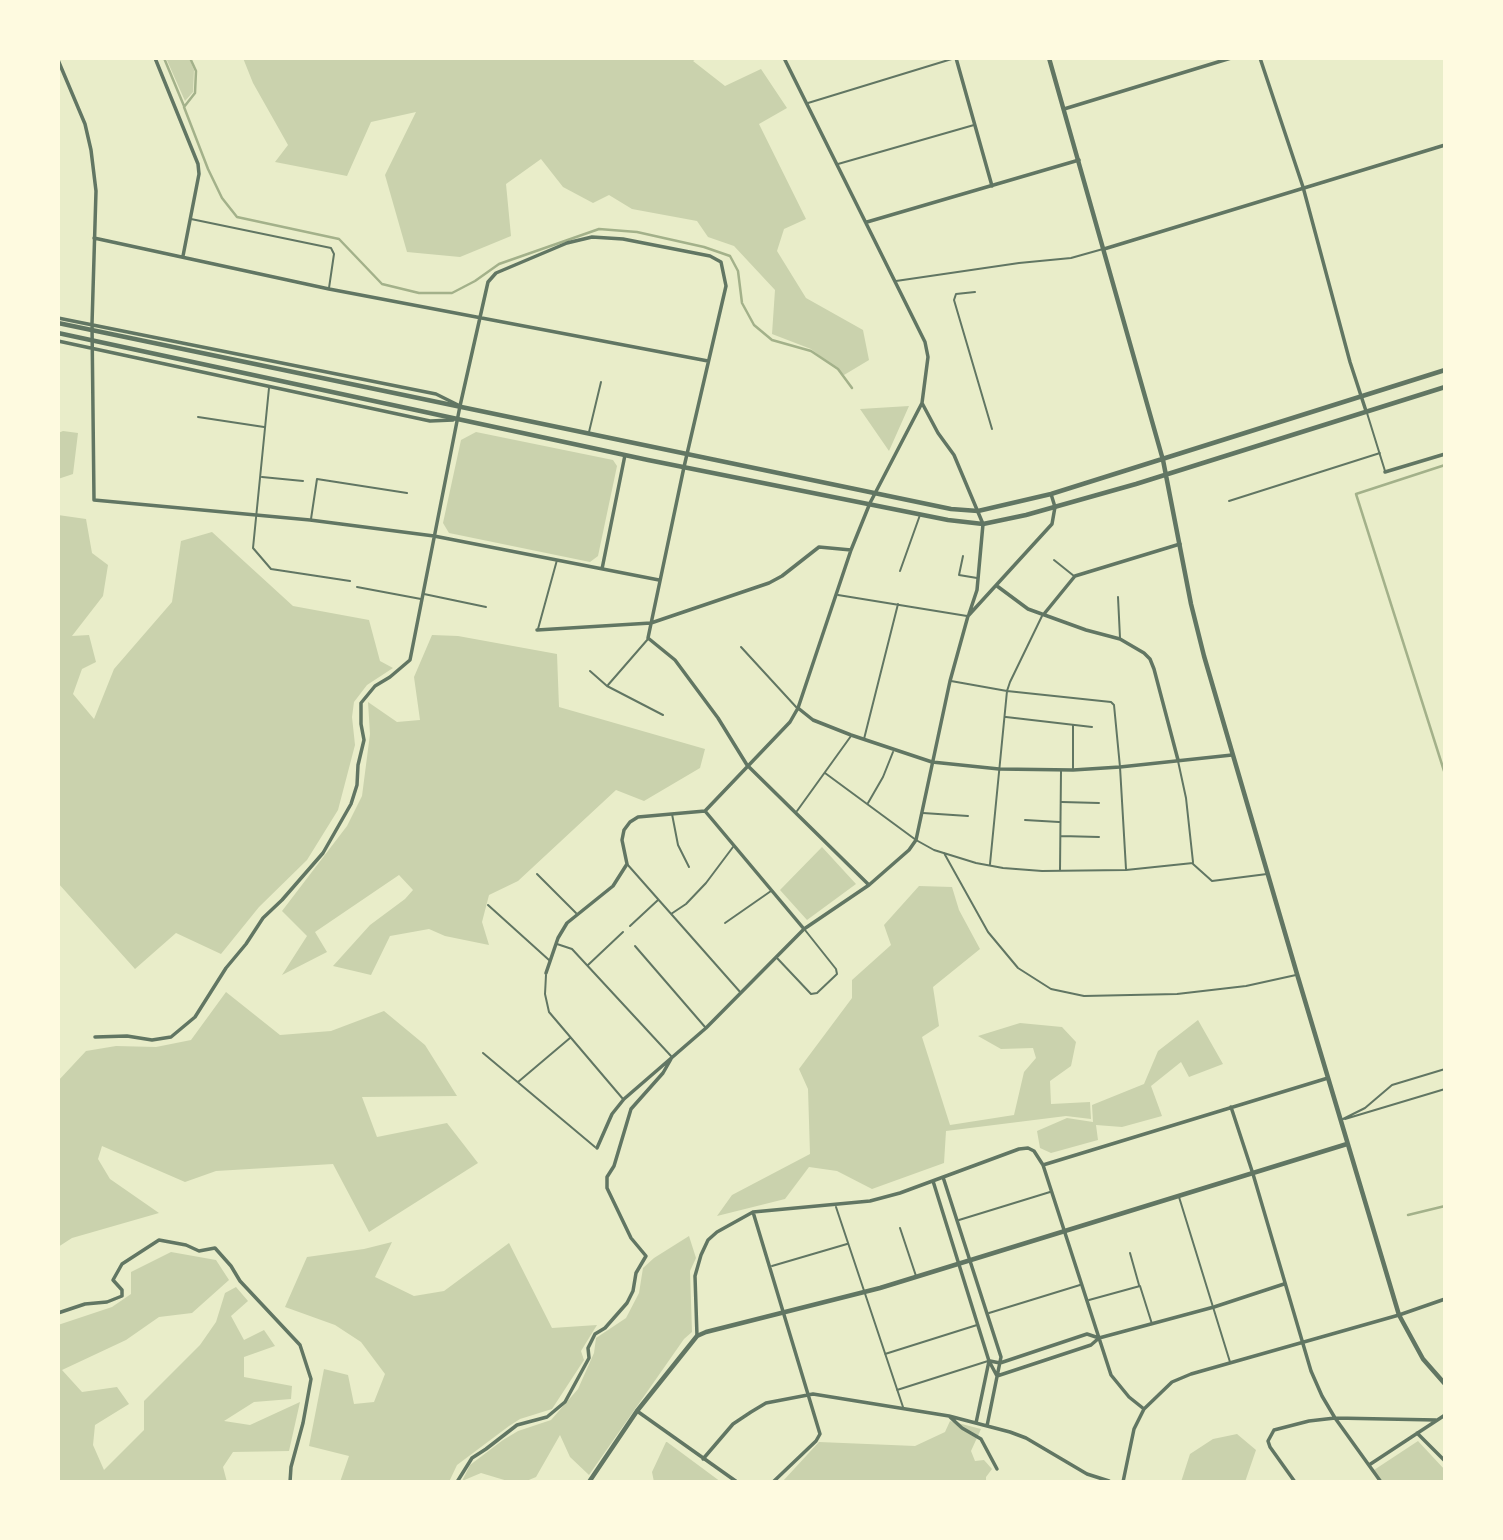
<!DOCTYPE html>
<html>
<head>
<meta charset="utf-8">
<style>
  body { margin:0 }
  #map { position:relative; width:1503px; height:1540px; overflow:hidden; background:#e9edc9; font-family:"PT Serif",serif }
  canvas { display:block }
  .frame { position:absolute; inset:0; border:60px solid #fefae0; pointer-events:none }
</style>
</head>
<body>
<div id="map">
<canvas width="1503" height="1540"></canvas>
<div class="frame"></div>
</div>
<script>
const c = document.querySelector('canvas').getContext('2d');
c.lineJoin = 'round';
function paint(path, color) {
  c.fillStyle = color;
  c.fill(path, 'evenodd');
}
function toPath(rows) {
  const path = new Path2D();
  for (const r of rows) {
    path.moveTo(r[0], r[1]);
    for (let i = 2; i < r.length; i += 2) path.lineTo(r[i], r[i + 1]);
  }
  return path;
}
function trace(path, color, width, dash) {
  c.strokeStyle = color;
  c.lineWidth = width;
  c.lineCap = dash ? 'butt' : 'round';
  c.setLineDash(dash || []);
  c.stroke(path);
}
const green = toPath([
  [166,58,189,58,194,70,193,92,185,101],
  [243,58,698,58,693,61,725,86,761,69,787,108,759,124,806,219,784,229,777,251,806,298,863,330,869,360,844,375,811,349,772,334,775,290,734,246,708,237,697,221,632,209,609,195,593,203,563,187,541,159,506,184,511,236,460,257,407,252,385,175,416,112,371,122,347,176,275,162,288,145,253,83],
  [909,406,889,451,860,409],
  [63,431,78,433,73,474,58,479,58,433],
  [476,432,613,460,617,466,598,556,590,562,449,533,443,523,461,440],
  [58,515,86,519,92,553,108,565,103,596,72,636,89,635,96,662,82,669,73,694,94,719,114,669,172,602,181,541,212,532,293,606,369,620,380,661,393,668,367,685,354,702,352,717,355,745,338,810,307,860,259,907,221,954,176,933,135,969,58,883],
  [432,635,458,636,557,654,559,707,705,749,700,768,644,801,616,790,518,881,489,895,482,922,489,945,445,936,429,929,390,936,371,975,333,966,370,925,405,899,413,890,399,875,315,932,327,952,282,975,307,936,282,911,347,826,362,796,370,734,368,702,397,722,420,720,414,677],
  [822,847,856,884,807,920,780,890],
  [919,886,952,887,959,910,980,949,933,987,939,1026,922,1037,950,1125,1014,1115,1024,1072,1036,1058,1033,1048,1001,1049,978,1036,1020,1023,1062,1027,1076,1042,1071,1066,1050,1081,1051,1104,1090,1102,1091,1119,1066,1116,946,1131,944,1163,872,1189,837,1171,809,1167,785,1199,717,1216,732,1195,810,1154,808,1089,799,1069,852,998,852,980,891,945,884,925],
  [226,992,280,1035,331,1031,384,1011,425,1045,457,1096,362,1097,377,1137,447,1123,478,1163,369,1232,333,1164,216,1171,185,1182,102,1146,98,1159,110,1179,159,1213,72,1238,58,1247,58,1081,86,1051,116,1046,156,1047,191,1040],
  [1198,1020,1223,1064,1189,1077,1181,1062,1151,1086,1162,1116,1122,1127,1096,1125,1098,1140,1051,1153,1040,1148,1037,1131,1067,1118,1093,1122,1092,1105,1144,1084,1158,1051],
  [689,1236,696,1258,690,1271,692,1332,684,1339,589,1475,570,1457,560,1435,536,1477,524,1482,511,1482,481,1473,462,1481,470,1465,503,1440,518,1431,551,1420,578,1389,594,1353,596,1338,626,1318,639,1293,643,1268,654,1258],
  [392,1242,375,1277,414,1296,444,1291,509,1243,552,1328,597,1325,581,1351,584,1360,552,1409,520,1419,509,1426,457,1465,449,1482,340,1482,349,1456,309,1446,324,1369,348,1375,354,1404,374,1402,385,1374,361,1342,335,1325,285,1307,307,1257,364,1249],
  [171,1252,216,1260,229,1280,192,1313,159,1317,126,1340,62,1370,82,1392,117,1387,129,1404,95,1425,93,1445,104,1470,144,1430,144,1401,200,1345,216,1322,225,1293,236,1287,248,1301,231,1316,244,1340,264,1330,275,1346,244,1357,244,1377,292,1386,291,1399,254,1402,224,1421,250,1425,300,1402,289,1451,233,1452,223,1467,227,1482,58,1482,58,1325,112,1307,131,1294,131,1272],
  [950,1421,981,1429,971,1451,975,1461,984,1460,992,1469,986,1477,986,1482,782,1482,819,1442,915,1446,945,1432],
  [1237,1434,1256,1450,1245,1482,1181,1482,1190,1454,1213,1439],
  [1418,1441,1445,1470,1445,1482,1383,1482,1374,1470],
  [666,1442,667,1442,721,1482,654,1482,652,1472]
]);
const stream = toPath([
  [164,58,184,106],
  [190,58,196,71,195,93,184,107,208,169,222,198,237,217,339,239,382,284,419,293,452,293,475,281,499,264,599,229,637,232,704,247,730,256,738,271,742,303,754,325,772,340,811,351,838,369,852,388],
  [1445,465,1356,494,1445,774],
  [1408,1215,1445,1206]
]);
const service = toPath([
  [808,103,955,58],
  [838,164,974,125],
  [191,219,331,248,334,254,329,288],
  [896,281,1019,263,1071,258,1103,249],
  [975,292,956,294,954,300,992,429],
  [269,388,253,548,271,569,350,581],
  [1367,413,1385,471],
  [198,417,264,427],
  [589,432,601,382],
  [262,477,303,481],
  [1229,501,1380,453],
  [311,519,317,479,407,493],
  [963,556,959,575,977,578],
  [1054,560,1074,576],
  [900,571,920,515],
  [357,587,421,599],
  [424,594,486,607],
  [838,595,967,616],
  [1118,597,1120,638],
  [538,629,557,560],
  [741,647,797,708],
  [590,671,607,686,663,715],
  [951,681,1007,691,1111,702,1114,705,1120,767,1126,869],
  [608,685,648,639],
  [1006,717,1092,727],
  [864,739,898,604],
  [1178,761,1186,798,1193,862],
  [1073,769,1073,726],
  [825,773,916,840,934,850,976,863,1003,868,1042,871,1126,870,1193,863],
  [1062,802,1099,803],
  [868,803,883,777,893,752],
  [797,811,851,736],
  [923,813,968,816],
  [672,814,678,845,689,867],
  [1025,820,1059,822],
  [1061,836,1099,837],
  [944,853,988,932,1018,968,1051,989,1084,996,1177,994,1246,986,1296,975],
  [627,864,741,993],
  [990,864,1007,691,1010,682,1042,616],
  [1193,864,1212,881,1267,874],
  [1060,870,1061,771],
  [537,874,576,913],
  [488,905,549,960],
  [671,914,686,904,706,883,733,847],
  [725,923,771,891],
  [630,926,658,900],
  [557,944,572,949,671,1056],
  [635,946,705,1027],
  [777,958,811,994,817,993,837,974,836,969,805,930],
  [588,965,623,932],
  [546,975,545,994,549,1012,623,1099],
  [483,1053,595,1147],
  [518,1082,570,1038],
  [1345,1119,1445,1089],
  [1341,1120,1365,1108,1392,1085,1445,1069],
  [1179,1197,1230,1362],
  [836,1207,903,1407],
  [959,1220,1050,1192],
  [900,1228,916,1276],
  [1130,1253,1139,1285],
  [772,1266,847,1244],
  [1089,1300,1140,1286,1152,1324],
  [989,1313,1080,1285],
  [885,1354,977,1325],
  [897,1390,988,1361]
]);
const minor = toPath([
  [155,58,198,164,199,174,183,256],
  [956,58,992,186],
  [1260,58,1303,187,1350,362,1366,411],
  [58,60,85,124,91,150,96,191,92,324,94,500,310,520,434,536,659,580],
  [1064,109,1231,58],
  [867,222,1079,160],
  [94,238,329,289,708,361],
  [1104,249,1445,145],
  [58,318,436,394,458,405],
  [58,341,430,421,453,420],
  [922,403,938,433,954,455,983,524,977,590,969,614],
  [1385,472,1445,454],
  [602,569,625,455],
  [997,586,1028,609,1086,630,1120,639,1144,653,1150,659,1154,669,1178,760],
  [1044,614,1075,576,1180,544],
  [537,630,651,623,769,583,782,576,819,547,851,550],
  [798,708,813,720,851,735,932,762,999,769,1073,770,1120,767,1232,755],
  [705,811,804,929],
  [546,973,558,938,567,923,613,886,627,864,622,840,624,830,630,822,638,817,705,811,790,722,798,708,851,550,870,503,922,403,928,357,925,342,784,58],
  [95,1037,127,1036,152,1040,171,1037,195,1017,226,968,246,944,263,918,282,900,323,853,351,804,357,785,358,765,364,740,361,724,361,703,375,686,390,677,410,660,460,406,488,282,496,273,567,243,592,237,623,239,710,256,721,262,726,286,684,467,648,638,675,660,718,718,747,765,869,885],
  [1231,1107,1253,1174,1311,1371,1322,1396,1335,1418,1381,1482],
  [597,1148,612,1114,624,1099,706,1028,804,929,869,885,909,850,916,840,950,681,968,616,1052,524,1055,507,1051,494],
  [1043,1165,1111,1375,1129,1397,1144,1409],
  [943,1177,1001,1357,987,1426],
  [933,1181,989,1361,976,1423],
  [753,1212,820,1434,816,1441,773,1482],
  [58,1313,85,1304,107,1302,122,1296,122,1290,113,1280,122,1264,159,1240,186,1245,199,1251,215,1248,231,1266,240,1281,300,1345,311,1379,303,1423,291,1467,290,1482],
  [697,1336,695,1276,701,1255,708,1240,717,1232,753,1212,870,1201,900,1193,1019,1149,1028,1148,1034,1151,1043,1165,1328,1078],
  [989,1361,997,1376,1091,1345,1099,1338,1214,1307,1284,1284],
  [990,1361,1000,1363,1087,1334,1099,1338],
  [637,1411,737,1482],
  [950,1417,962,1428,981,1439,997,1469],
  [1417,1433,1445,1461],
  [703,1459,733,1424,751,1412,766,1403,813,1394,949,1416,1010,1432,1026,1438,1087,1474,1109,1481],
  [1369,1465,1445,1415],
  [457,1482,472,1458,486,1449,517,1425,547,1417,565,1402,589,1358,588,1348,595,1334,605,1328,627,1303,633,1291,636,1273,646,1256,631,1238,607,1188,607,1177,614,1166,631,1109,663,1073,671,1059],
  [1123,1482,1134,1429,1144,1409,1172,1382,1191,1374,1399,1315,1445,1299],
  [1295,1482,1270,1447,1268,1441,1274,1430,1309,1421,1335,1418,1436,1420]
]);
const tertiary = toPath([
  [1049,58,1163,460,1191,604,1204,656,1297,974,1399,1315,1423,1359,1445,1384],
  [58,323,951,509,978,511,1051,494,1445,370],
  [58,333,648,460,948,520,983,524,1026,515,1136,484,1445,387],
  [589,1482,637,1411,697,1336,706,1332,880,1288,1347,1144]
]);
paint(green, '#cad2ad');
trace(stream, '#a3b18a', 2.5);
trace(service, '#617663', 2);
trace(minor, '#617663', 3.5);
trace(tertiary, '#617663', 4.5);
</script>
</body>
</html>
